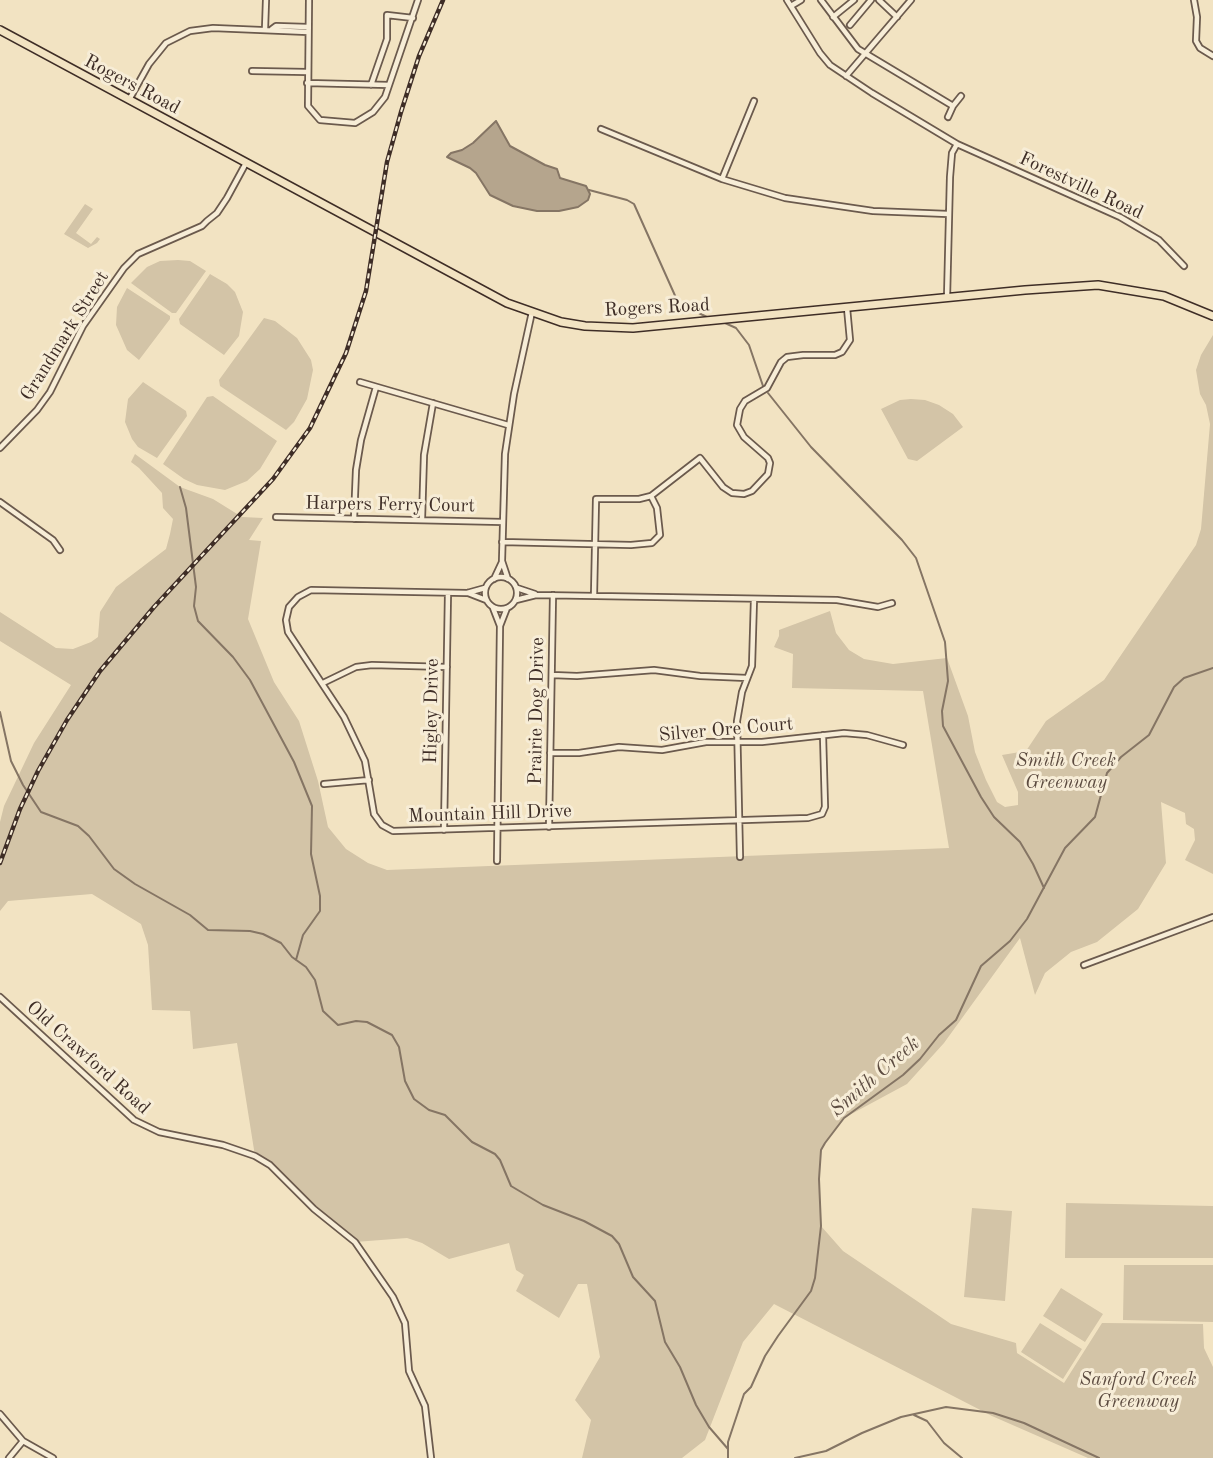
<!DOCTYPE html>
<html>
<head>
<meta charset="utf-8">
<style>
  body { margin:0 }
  canvas { display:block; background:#f2e3c2 }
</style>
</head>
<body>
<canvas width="1213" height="1458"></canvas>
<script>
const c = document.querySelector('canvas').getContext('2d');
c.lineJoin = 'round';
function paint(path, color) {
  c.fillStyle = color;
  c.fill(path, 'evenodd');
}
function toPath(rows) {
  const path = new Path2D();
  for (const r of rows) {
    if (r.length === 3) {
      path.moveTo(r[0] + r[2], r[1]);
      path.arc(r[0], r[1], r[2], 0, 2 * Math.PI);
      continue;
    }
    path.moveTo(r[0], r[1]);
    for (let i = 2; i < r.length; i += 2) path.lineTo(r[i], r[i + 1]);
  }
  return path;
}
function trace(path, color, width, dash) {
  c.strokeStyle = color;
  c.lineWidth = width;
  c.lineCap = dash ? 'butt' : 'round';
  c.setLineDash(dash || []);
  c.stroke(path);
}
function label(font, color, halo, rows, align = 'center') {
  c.font = font + ' "Old Standard TT",serif';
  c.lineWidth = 6;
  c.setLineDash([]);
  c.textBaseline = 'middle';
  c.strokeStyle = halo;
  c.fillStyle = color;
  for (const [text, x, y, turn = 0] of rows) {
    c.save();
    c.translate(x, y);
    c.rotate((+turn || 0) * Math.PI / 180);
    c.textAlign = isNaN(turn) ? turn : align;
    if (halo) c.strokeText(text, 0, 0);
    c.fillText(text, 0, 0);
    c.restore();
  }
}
const green = toPath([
  [85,204,93,209,76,233,91,244,97,237,100,239,97,243,88,248,64,234],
  [178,260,190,261,206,271,176,313,172,313,131,283,147,267,160,261],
  [210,274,227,284,235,292,243,312,239,336,224,355,180,324,179,319],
  [127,288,170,316,170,319,139,360,127,350,116,325,117,307],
  [264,318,275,321,297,338,311,360,313,370,307,399,294,422,286,430,220,386,219,380],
  [1213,335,1213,874,1185,860,1195,840,1194,829,1186,824,1185,813,1161,802,1166,863,1138,909,1097,942,1071,952,1045,973,1035,995,1020,938,944,1043,907,1084,844,1118,831,1134,821,1150,819,1179,821,1226,843,1251,951,1324,1016,1343,1017,1353,1064,1383,1102,1323,1203,1324,1204,1348,1213,1367,1213,1458,1088,1458,992,1416,774,1304,743,1342,705,1440,682,1458,582,1458,591,1420,575,1400,600,1357,587,1284,578,1284,559,1318,516,1291,524,1275,516,1270,509,1243,449,1259,422,1243,407,1238,355,1242,314,1209,270,1165,255,1156,237,1043,193,1049,190,1011,152,1010,148,945,141,924,92,894,8,901,0,911,0,822,4,806,34,743,71,685,0,641,0,612,56,648,73,649,91,642,98,637,100,612,116,587,166,549,170,534,173,519,163,508,162,493,139,468,131,462,135,454,180,487,213,499,242,517,263,518,249,540,261,541,248,619,274,682,299,721,318,781,328,827,346,849,368,863,387,870,949,848,923,691,792,688,793,654,774,647,779,636,779,630,830,611,836,633,849,650,864,659,893,664,947,658,968,716,975,752,986,780,997,802,1005,807,1018,805,1018,792,1002,755,1026,751,1046,721,1104,680,1196,545,1201,529,1210,424,1206,405,1200,394,1196,370,1201,355],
  [143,382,186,411,187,416,157,458,138,447,132,439,125,422,128,399],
  [213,396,277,441,260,469,247,481,225,490,197,485,184,479,163,464,207,397],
  [911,399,925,400,939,405,953,414,963,427,917,461,908,459,881,409,900,400],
  [1066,1203,1213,1206,1213,1258,1065,1258],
  [972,1208,1012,1211,1005,1301,964,1297],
  [1124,1265,1213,1265,1213,1322,1123,1320],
  [1061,1288,1103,1314,1085,1342,1043,1316],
  [1040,1323,1082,1349,1063,1379,1021,1352]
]);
const water = toPath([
  [496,121,510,146,545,165,557,169,560,178,586,186,590,194,588,200,578,207,559,211,537,211,513,206,490,195,476,173,470,168,447,157,451,153,462,150,473,143,496,121]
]);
const stream = toPath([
  [589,190,627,200,634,204,677,300,682,305,709,318],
  [725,323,736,328,749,345,763,386],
  [768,393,811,447,902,540,916,558,945,642,948,681,942,711,943,726,981,797,994,817,1020,842,1033,864,1044,888],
  [180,487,186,508,196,587,194,606,198,621,233,657,250,680,294,762,312,806,311,854,320,896,320,911,303,935,296,960],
  [0,712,11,761,23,785,41,812,78,826,89,836,114,869,135,884,190,915,208,930,250,931,263,934,281,943,292,957,306,967,315,980,323,1011,338,1025,356,1021,367,1022,392,1035,399,1047,405,1081,414,1099,429,1110,445,1115,472,1142,495,1154,500,1160,511,1186,543,1205,584,1221,612,1236,619,1244,633,1277,655,1301,665,1342,680,1367,696,1405,709,1427,728,1449],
  [914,1415,927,1421,944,1443,962,1458],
  [728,1458,728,1442,744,1394,751,1387,765,1356,778,1336,811,1291,815,1278,821,1226,819,1179,821,1150,825,1143,844,1118,903,1075,920,1059,939,1035,956,1020,981,966,1010,941,1027,919,1065,848,1095,817,1107,773,1121,757,1149,735,1174,687,1184,678,1213,668],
  [795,1458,826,1451,862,1433,901,1417,946,1407,993,1413,1024,1423,1099,1458]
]);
const minor = toPath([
  [309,0,308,106,320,120,355,123,373,112,385,97,418,0],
  [787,0,820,53,830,65,872,93,957,144,1120,217,1159,240,1184,266],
  [821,0,858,49,953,106,961,96],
  [879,0,897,17],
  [1194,0,1197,17,1196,41,1200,48,1213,56],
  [791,6,801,0],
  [833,17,854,0],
  [850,25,871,0],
  [265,29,266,0],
  [272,29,276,26,308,27],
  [252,71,307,72],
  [846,76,911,0],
  [307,83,389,85],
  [371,85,387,39,387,15,413,18],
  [129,100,149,64,166,43,190,31,213,28,308,32],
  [948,117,953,106],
  [601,129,722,179,785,198,873,211,948,214],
  [722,179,754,101],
  [947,298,950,177,952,153,957,144],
  [360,382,508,425],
  [0,448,37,410,50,392,83,326,124,268,138,254,202,226,207,221,217,213,227,198,246,163],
  [0,502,53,540,60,550],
  [276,517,503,522],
  [354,519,356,470,361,440,376,387],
  [422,519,424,455,433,403],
  [502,542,631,545,652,543,660,535,657,508,651,496],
  [501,593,16],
  [494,579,502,562],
  [508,579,502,561,505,454,514,394,532,312],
  [485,588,467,593,311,590,298,597,289,607,286,620,288,632,344,717,365,761,374,814,382,825,393,831,808,818,822,814,825,807,823,735],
  [517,588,535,594],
  [468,593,486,600],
  [594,596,596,499,639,499,651,496,700,458,723,487,732,493,744,494,752,491,768,474,770,463,768,458,744,437,737,425,740,409,745,401,767,388,781,362,787,357,803,355,835,355,842,352,850,340,847,308],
  [516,600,536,595,837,600,878,607,892,603],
  [493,608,500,626,497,861],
  [500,626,507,608],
  [552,675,577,676,654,670,700,676,747,678],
  [323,683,356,667,372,665,447,667],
  [550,753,579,753,619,747,662,750,706,742,762,742,844,733,867,735,903,745],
  [324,784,369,780],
  [549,827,553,595],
  [444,830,448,593],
  [740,857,737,721,742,692,752,666,754,599],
  [1084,965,1213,917],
  [0,997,134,1120,159,1132,223,1145,255,1156,270,1165,314,1209,355,1242,393,1297,405,1323,409,1371,425,1406,431,1458],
  [0,1414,23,1441,53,1458],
  [9,1458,23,1441]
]);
const primary = toPath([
  [0,30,507,303,561,322,585,326,633,328,1025,290,1098,285,1164,296,1213,316]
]);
const rail = toPath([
  [0,863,20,809,38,771,67,720,100,671,154,607,273,479,310,428,346,353,366,291,387,162,401,112,419,56,443,0]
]);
const streetNames = [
  ["Rogers Road",132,85,28],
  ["Forestville Road",1081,186,25],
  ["Rogers Road",657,308,-3],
  ["Grandmark Street",65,336,-58],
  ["Harpers Ferry Court",390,505,1],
  ["Higley Drive",432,711,-89],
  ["Prairie Dog Drive",537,711,-89],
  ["Silver Ore Court",726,730,-5],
  ["Mountain Hill Drive",490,814,-2],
  ["Old Crawford Road",88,1058,42]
];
const parkNames = [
  ["Smith Creek",1066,761],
  ["Greenway",1066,783],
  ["Sanford Creek",1138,1380],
  ["Greenway",1138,1402]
];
const waterNames = [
  ["Smith Creek",875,1077,-41]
];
paint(green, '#d3c4a7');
paint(water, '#b5a58d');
trace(water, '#857564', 2);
trace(stream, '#857564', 2);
trace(minor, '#6b5a4d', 8);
trace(primary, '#3e2d26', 10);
trace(minor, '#f7edd7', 4.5);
trace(primary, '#f2e3c2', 7);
trace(rail, '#3e2d26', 4.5);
trace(rail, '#f7edd7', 2, [5]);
label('19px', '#3e2d26', '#f7edd7', streetNames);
label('italic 19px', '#5c4b40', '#f7edd7', parkNames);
label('italic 21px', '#5c4b40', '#f7edd7', waterNames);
</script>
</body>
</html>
